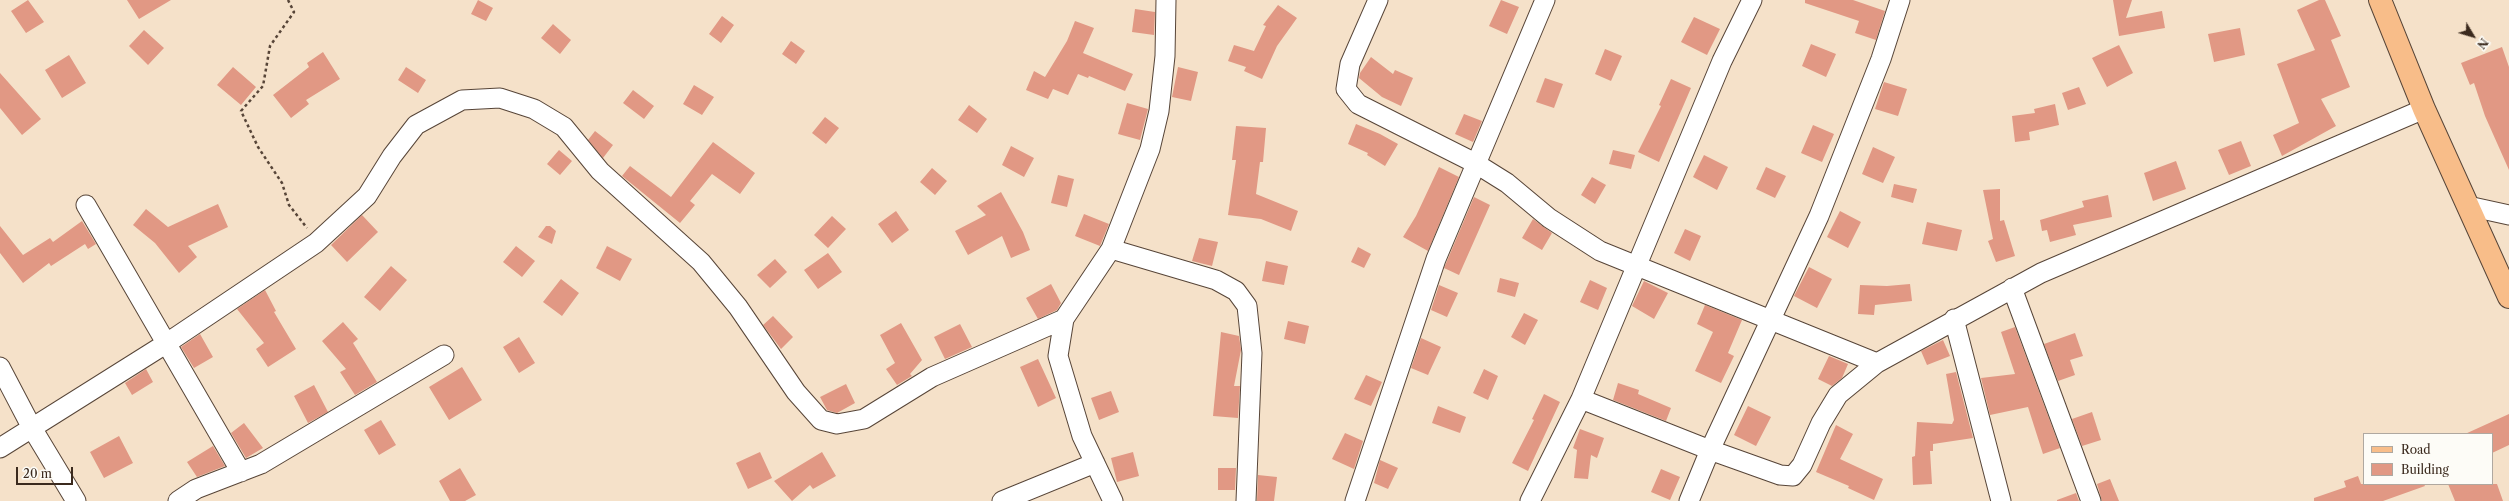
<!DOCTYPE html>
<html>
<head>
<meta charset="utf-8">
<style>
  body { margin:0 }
  #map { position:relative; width:2509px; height:501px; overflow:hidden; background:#f5e1c9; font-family:"Libre Caslon Text",serif }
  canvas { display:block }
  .legend { position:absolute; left:2363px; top:433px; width:130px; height:52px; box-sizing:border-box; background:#fdfcf7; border:1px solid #afa8a0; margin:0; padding:5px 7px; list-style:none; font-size:12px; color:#3b2a1e }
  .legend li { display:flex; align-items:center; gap:8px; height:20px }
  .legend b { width:20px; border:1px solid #afa8a0 }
  .north { position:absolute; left:2453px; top:16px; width:40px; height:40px; -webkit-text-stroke:3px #fdfcf7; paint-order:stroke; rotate:128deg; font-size:11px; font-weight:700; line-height:16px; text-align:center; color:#3b2a1e }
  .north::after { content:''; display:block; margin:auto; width:14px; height:18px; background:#3b2a1e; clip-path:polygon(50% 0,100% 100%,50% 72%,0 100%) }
  .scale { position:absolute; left:16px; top:467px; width:57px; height:18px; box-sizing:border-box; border:2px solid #3b2a1e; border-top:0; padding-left:5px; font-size:12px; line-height:14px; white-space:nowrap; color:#3b2a1e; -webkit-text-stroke:3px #fdfcf7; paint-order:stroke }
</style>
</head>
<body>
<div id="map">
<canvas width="2509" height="501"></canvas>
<ul class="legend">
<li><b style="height:5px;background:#f8bd89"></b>Road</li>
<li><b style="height:11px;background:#e19884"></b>Building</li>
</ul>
<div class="north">N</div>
<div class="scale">20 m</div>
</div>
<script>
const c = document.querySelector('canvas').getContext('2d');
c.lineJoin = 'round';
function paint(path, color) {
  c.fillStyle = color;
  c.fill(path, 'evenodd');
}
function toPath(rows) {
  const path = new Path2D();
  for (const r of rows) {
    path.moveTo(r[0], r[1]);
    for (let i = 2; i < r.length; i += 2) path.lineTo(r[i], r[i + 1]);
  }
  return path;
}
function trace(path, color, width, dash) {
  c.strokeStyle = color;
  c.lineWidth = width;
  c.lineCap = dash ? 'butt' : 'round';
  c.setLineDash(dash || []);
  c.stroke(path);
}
const building = toPath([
  [28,0,44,22,26,33,11,11],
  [127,0,171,0,139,19],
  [478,0,493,8,486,21,471,14],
  [1501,0,1519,7,1507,34,1489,26],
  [1805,0,1853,0,1885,11,1876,40,1855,33,1859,21,1805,3],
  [2113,0,2132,0,2126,18,2162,11,2165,28,2119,36],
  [2319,0,2325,0,2341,36,2331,40,2350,87,2321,99,2336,126,2282,156,2273,135,2299,123,2277,64,2315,50,2297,10],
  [1278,5,1297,18,1277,46,1262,79,1244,71,1246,67,1228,61,1234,45,1254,51,1266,26,1263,25],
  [1135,9,1155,12,1154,35,1132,32],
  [722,16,734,25,721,43,709,34],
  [1694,17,1720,29,1707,55,1681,42],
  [1075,21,1094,28,1083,53,1133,74,1125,91,1089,76,1088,78,1078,74,1068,95,1053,89,1048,99,1026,90,1034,71,1045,77,1067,41],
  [553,24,571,40,560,54,541,38],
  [2240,28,2245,55,2214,62,2208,34],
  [144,30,164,48,148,65,129,46],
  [791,41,805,51,796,64,782,54],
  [1811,44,1836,54,1826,77,1802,66],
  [2119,45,2133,73,2107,87,2092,58],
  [2502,47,2509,67,2509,170,2485,116,2474,83,2470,85,2461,63],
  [1605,49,1622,56,1611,81,1595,74],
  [323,52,340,79,306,100,309,104,291,118,273,95,309,67,307,63],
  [69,55,86,83,62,98,45,70],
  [1371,57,1393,74,1395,70,1413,78,1401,106,1382,97,1359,78,1360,73],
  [233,67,256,87,241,105,217,85],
  [406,67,426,80,418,93,398,80],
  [1178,67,1198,72,1191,101,1172,97],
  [0,73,41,119,22,135,0,108],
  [1545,78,1563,84,1554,108,1536,102],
  [1671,79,1691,88,1659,162,1638,152,1661,106,1659,105],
  [1884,82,1907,89,1898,116,1875,109],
  [694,85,714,97,702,115,683,104],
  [2079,87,2086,104,2068,110,2062,93],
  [633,90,654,106,644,119,623,103],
  [1127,103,1148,109,1140,140,1118,134],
  [2055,104,2059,125,2029,132,2030,140,2015,142,2012,116,2035,113,2034,109],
  [969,105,987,119,977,133,958,120],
  [1464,114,1482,121,1473,142,1455,134],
  [825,117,839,128,826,144,812,133],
  [1356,124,1380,134,1398,144,1385,166,1367,155,1368,153,1348,144],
  [1813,125,1834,134,1822,162,1801,153],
  [1236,126,1266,128,1263,162,1260,162,1256,194,1298,211,1291,231,1261,219,1228,215,1236,160,1232,160],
  [595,131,613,145,603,158,588,140],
  [2241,141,2251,166,2229,175,2218,150],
  [713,142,755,173,740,194,712,174,690,201,695,205,680,223,622,176,630,166,671,197],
  [1011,146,1034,158,1024,177,1002,165],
  [1873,147,1895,157,1883,183,1862,174],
  [559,150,572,161,560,175,547,164],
  [1613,150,1635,155,1631,169,1609,164],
  [1704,155,1728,167,1717,190,1693,177],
  [2176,161,2186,189,2153,201,2144,173],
  [1439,167,1459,177,1428,251,1403,237,1416,216],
  [1766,167,1786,176,1775,198,1756,189],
  [932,168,947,181,935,195,920,182],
  [1058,175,1074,179,1067,207,1051,203],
  [1592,177,1606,185,1595,204,1581,195],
  [1894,184,1917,189,1913,203,1891,197],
  [2000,189,2000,221,2004,220,2015,256,1996,262,1988,241,1993,239,1983,190],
  [1001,192,1023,232,1030,250,1011,258,1002,236,968,255,955,231,986,215,977,206],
  [2108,195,2112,217,2073,225,2076,235,2050,242,2047,230,2042,231,2040,220,2084,207,2082,201],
  [1474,197,1490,205,1459,275,1444,268],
  [218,204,228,227,188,246,197,257,179,273,155,243,133,225,146,209,168,227],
  [896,211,909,230,892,243,878,224],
  [1840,211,1861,222,1848,248,1827,237],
  [1084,214,1109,224,1100,246,1075,236],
  [362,215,378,232,347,262,331,245],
  [832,216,846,229,828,248,814,235],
  [1533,219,1552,233,1542,250,1522,238],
  [82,221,96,244,88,249,85,244,51,266,49,263,23,283,0,253,0,226,23,255,50,238,53,242],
  [1927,222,1962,230,1957,251,1922,244],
  [546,226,550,226,556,231,552,244,538,237],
  [1685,229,1701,236,1690,261,1674,253],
  [1199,238,1218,242,1212,266,1192,261],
  [516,246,535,261,522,277,503,262],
  [607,246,632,259,620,281,596,268],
  [1358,247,1371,254,1364,268,1351,262],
  [828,253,842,272,818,289,804,270],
  [775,259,787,272,770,288,757,275],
  [1266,261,1288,266,1284,285,1262,281],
  [391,266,407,280,380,311,364,297],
  [1809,267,1832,279,1817,308,1794,296],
  [1500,278,1519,283,1515,297,1497,292],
  [561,279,579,293,562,316,543,302],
  [1590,280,1607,288,1598,310,1580,302],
  [1644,281,1668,293,1654,319,1632,306],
  [1051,284,1061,303,1057,310,1038,319,1026,298],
  [1910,284,1912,301,1875,305,1874,315,1858,314,1860,285,1887,286],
  [1439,285,1458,293,1447,317,1431,310],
  [265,290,276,311,274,312,296,349,268,367,256,349,264,343,237,309],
  [1705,305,1742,320,1728,353,1734,356,1721,383,1695,371,1713,332,1697,324],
  [1524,313,1538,320,1525,345,1511,337],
  [773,316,793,337,781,349,763,325],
  [1288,321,1309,326,1305,344,1284,339],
  [343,322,358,339,353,343,377,382,355,395,340,372,346,369,322,341],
  [901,323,922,360,910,374,912,376,897,385,886,369,895,363,880,335],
  [960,324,972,347,945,359,934,337],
  [2015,327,2060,448,2043,454,2028,407,1990,415,1981,378,2015,374,2001,332],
  [1221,332,1239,336,1241,350,1234,386,1240,386,1238,418,1213,416],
  [2075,333,2083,356,2070,360,2075,375,2058,381,2044,344],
  [200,334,213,357,194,368,181,347],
  [519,337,535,363,519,373,503,347],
  [1421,338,1441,347,1428,375,1411,368],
  [1943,340,1950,356,1927,365,1921,351],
  [1829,356,1848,364,1842,378,1832,386,1818,379],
  [1038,359,1056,398,1038,407,1020,367],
  [462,367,482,400,449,420,429,387],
  [146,369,153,382,132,395,125,383],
  [1484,369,1498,376,1488,400,1473,393],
  [1956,372,1973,438,1933,444,1933,451,1930,451,1932,484,1913,485,1912,457,1915,456,1917,422,1952,424,1954,420,1946,374],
  [1366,375,1382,382,1371,406,1354,399],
  [1618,383,1639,390,1638,394,1671,408,1666,421,1613,400],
  [846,384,855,403,837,413,827,410,820,397],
  [314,385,328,412,308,423,294,396],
  [1111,391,1119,412,1099,420,1091,398],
  [1544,394,1560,402,1528,471,1512,463,1534,420,1532,419],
  [1438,406,1466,417,1460,433,1432,423],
  [1748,406,1771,417,1756,446,1734,435],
  [2092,412,2101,440,2082,446,2072,419],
  [2509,414,2509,445,2492,453,2492,434,2465,434],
  [381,420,396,445,379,455,364,430],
  [244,423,263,448,246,458,231,433],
  [1836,425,1853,434,1840,459,1883,479,1874,500,1848,488,1849,486,1816,472],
  [1580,429,1604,438,1597,458,1591,455,1588,479,1574,478,1577,450,1573,448],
  [1345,433,1363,441,1354,469,1332,459],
  [119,436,133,463,104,478,90,452],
  [213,446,225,466,197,477,187,462],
  [760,452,772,478,748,489,736,463],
  [822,452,836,476,813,489,810,485,792,501,774,481],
  [1133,452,1139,476,1117,482,1111,458],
  [1380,460,1398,468,1388,489,1374,483],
  [460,468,476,495,465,501,450,501,439,481],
  [1218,468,1236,468,1235,490,1218,490],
  [1661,469,1680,477,1670,500,1651,492],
  [1258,475,1277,477,1274,501,1257,501],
  [2358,476,2361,484,2424,484,2425,486,2383,501,2314,501,2314,498,2346,487,2344,481],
  [2110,479,2119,501,2102,501,2097,484],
  [2448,484,2497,484,2503,501,2455,501],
  [2076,493,2079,501,2057,501,2057,500]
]);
const path = toPath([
  [288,0,294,12,270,46,263,86,241,111,258,147,282,183,289,205,307,228]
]);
const street = toPath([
  [1378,0,1350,64,1346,89,1358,104,1475,163,1507,183,1549,218,1600,251,1877,363],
  [86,205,241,472],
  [2468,206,2509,215],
  [1111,249,1216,280,1236,291,1247,306,1252,353,1246,501],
  [2012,288,2091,501],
  [1954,319,2001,501],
  [0,367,32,428,76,501],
  [1581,399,1722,61,1752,0],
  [0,448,167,343,316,243,367,196,392,156,416,125,462,100,500,98,534,109,564,127,600,171,701,262,738,307,796,392,821,420,837,424,864,419,932,377,1064,319],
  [178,501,196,489,261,464,444,355],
  [1002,501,1095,463],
  [1113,501,1082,436,1058,356,1064,319,1111,249,1150,149,1159,111,1165,56,1166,0],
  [1355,501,1436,259,1545,0],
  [1530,501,1581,399,1710,450,1780,475,1793,476,1802,465,1821,423,1838,395,1877,363,2041,273,2424,109],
  [1689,501,1710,450,1819,216,1881,59,1900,0]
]);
const primary = toPath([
  [2380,0,2424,109,2509,297]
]);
paint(building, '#e19884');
trace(street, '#574538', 21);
trace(primary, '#574538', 24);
trace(path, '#574538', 2.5, [3, 3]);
trace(street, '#fff', 19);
trace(primary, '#f8bd89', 22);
</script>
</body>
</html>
